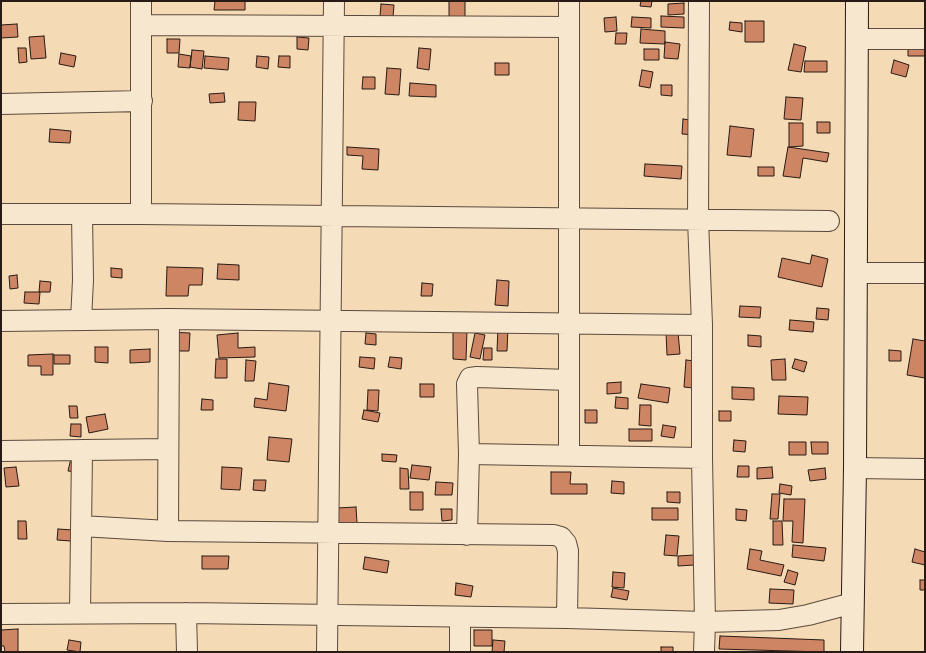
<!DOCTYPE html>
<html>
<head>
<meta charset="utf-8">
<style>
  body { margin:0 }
  #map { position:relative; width:926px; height:653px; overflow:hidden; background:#f4dab5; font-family:"Libre Bodoni",serif }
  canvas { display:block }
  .frame { position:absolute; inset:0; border:2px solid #281a15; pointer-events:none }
</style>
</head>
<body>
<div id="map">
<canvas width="926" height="653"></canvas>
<div class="frame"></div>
</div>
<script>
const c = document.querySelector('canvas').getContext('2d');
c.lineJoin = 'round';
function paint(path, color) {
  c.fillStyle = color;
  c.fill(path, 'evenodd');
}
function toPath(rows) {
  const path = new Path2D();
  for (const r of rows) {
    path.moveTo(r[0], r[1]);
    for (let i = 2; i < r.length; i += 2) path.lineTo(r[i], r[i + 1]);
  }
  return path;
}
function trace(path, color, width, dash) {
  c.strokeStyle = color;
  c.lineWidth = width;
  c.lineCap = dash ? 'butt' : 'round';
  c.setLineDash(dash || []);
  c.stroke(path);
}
const building = toPath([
  [215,1,245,1,245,10,214,10,215,1],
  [449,1,465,1,465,17,449,17,449,1],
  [641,1,652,1,651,7,640,6,641,1],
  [684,3,684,14,668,15,668,4,684,3],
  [381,4,394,5,393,17,380,16,381,4],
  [661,16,684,17,684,28,661,27,661,16],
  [616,17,617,31,605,32,604,18,616,17],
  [632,17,651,18,651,28,631,27,632,17],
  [745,21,764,21,764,42,745,42,745,21],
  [730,22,742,23,742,32,729,30,730,22],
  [17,24,18,37,1,38,1,25,17,24],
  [641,29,665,31,665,44,640,43,641,29],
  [616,33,627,33,626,44,615,44,616,33],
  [44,36,46,58,31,59,29,37,44,36],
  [297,37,309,38,308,50,297,49,297,37],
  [167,39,180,39,179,53,167,53,167,39],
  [665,42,680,44,678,59,664,58,665,42],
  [794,44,806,47,801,72,788,70,794,44],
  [908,44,925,44,925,56,908,56,908,44],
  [18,48,26,48,27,62,19,63,18,48],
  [419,48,431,49,429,70,417,68,419,48],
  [644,49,659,49,659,60,644,60,644,49],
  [192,50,204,51,202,69,190,67,192,50],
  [61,53,76,56,74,67,59,64,61,53],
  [179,54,191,56,190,68,178,67,179,54],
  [205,56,229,58,228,70,204,68,205,56],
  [257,56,269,57,268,69,256,67,257,56],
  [279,56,290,56,290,68,278,67,279,56],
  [894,60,909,65,906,77,891,73,894,60],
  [805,61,827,61,827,72,804,72,805,61],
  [495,63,509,63,509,75,495,75,495,63],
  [387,68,401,69,399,95,385,94,387,68],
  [642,70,653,72,650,88,639,86,642,70],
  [363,77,375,77,375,89,362,89,363,77],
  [410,83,436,85,436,97,409,96,410,83],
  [661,85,672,85,672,96,661,95,661,85],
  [224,93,225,102,210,103,209,94,224,93],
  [786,97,803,98,801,120,784,119,786,97],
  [239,102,256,102,255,121,238,120,239,102],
  [683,119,697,121,696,135,682,134,683,119],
  [817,122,830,122,830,133,817,133,817,122],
  [789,123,803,123,803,146,789,147,789,123],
  [730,126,754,129,751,157,727,155,730,126],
  [50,129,71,131,70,143,49,142,50,129],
  [347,147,379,149,378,170,362,169,363,156,347,155,347,147],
  [788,147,829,153,827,162,803,158,800,178,783,176,788,147],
  [645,164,682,166,681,179,644,176,645,164],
  [758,167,774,167,774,176,758,176,758,167],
  [812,255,828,259,822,287,778,277,782,258,810,264,812,255],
  [218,264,239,265,239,280,217,279,218,264],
  [167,267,203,268,202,285,189,285,188,296,166,296,167,267],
  [111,268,122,269,122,278,111,277,111,268],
  [17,275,18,288,10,289,9,276,17,275],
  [497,280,509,281,508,306,495,305,497,280],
  [40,281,51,282,50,292,39,292,40,281],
  [422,283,433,284,432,296,421,296,422,283],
  [25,292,40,292,39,304,24,303,25,292],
  [740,306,761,307,760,318,739,317,740,306],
  [817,308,829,309,828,320,816,319,817,308],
  [790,320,814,322,813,332,789,330,790,320],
  [498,327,508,327,507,351,497,351,498,327],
  [453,330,467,330,466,360,453,359,453,330],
  [166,332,190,333,189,351,165,351,166,332],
  [666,332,678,332,680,354,667,355,666,332],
  [238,333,238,348,255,347,255,357,219,358,217,335,238,333],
  [366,333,376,334,376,345,365,344,366,333],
  [475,333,485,335,480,359,470,357,475,333],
  [748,335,761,336,761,347,748,346,748,335],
  [913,339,925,341,925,378,907,375,913,339],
  [95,347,108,347,108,363,95,362,95,347],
  [484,348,492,348,492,360,483,360,484,348],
  [150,349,150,362,130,363,130,350,150,349],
  [889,350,901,351,901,361,889,361,889,350],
  [53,354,53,375,41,375,41,366,28,366,28,355,53,354],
  [54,355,70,355,70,364,54,364,54,355],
  [360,357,375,358,374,369,359,367,360,357],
  [390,357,402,358,401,369,388,367,390,357],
  [216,359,227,359,227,378,215,378,216,359],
  [785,359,786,380,772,380,771,360,785,359],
  [795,359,807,362,804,372,792,368,795,359],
  [246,360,256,361,254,381,245,381,246,360],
  [686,360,695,361,693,388,684,387,686,360],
  [621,382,621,393,607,394,607,383,621,382],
  [269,383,289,386,286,411,254,407,255,398,267,400,269,383],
  [420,384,434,384,434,397,420,397,420,384],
  [641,384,670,388,668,403,638,398,641,384],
  [732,387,754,388,754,400,732,399,732,387],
  [368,390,379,390,378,411,367,410,368,390],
  [779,396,808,397,807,415,778,414,779,396],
  [616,397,628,398,628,409,615,408,616,397],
  [202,399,213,400,213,410,201,410,202,399],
  [640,405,651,405,651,426,639,425,640,405],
  [69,406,77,406,78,418,70,418,69,406],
  [364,410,380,413,378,422,362,419,364,410],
  [585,410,597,410,597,423,585,423,585,410],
  [719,411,731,411,731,421,719,421,719,411],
  [105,414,108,429,89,433,86,417,105,414],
  [71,424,81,424,81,437,70,436,71,424],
  [663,425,676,427,674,438,661,436,663,425],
  [629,429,652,429,652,441,629,441,629,429],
  [269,437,292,439,289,462,267,460,269,437],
  [734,440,746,441,745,452,733,451,734,440],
  [789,442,806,442,806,455,789,455,789,442],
  [811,442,828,442,828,454,812,454,811,442],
  [382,454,397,455,396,462,382,461,382,454],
  [71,458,80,460,78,472,68,471,71,458],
  [412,465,431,467,429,480,410,478,412,465],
  [738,466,749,466,749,477,737,477,738,466],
  [16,467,19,486,6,487,4,468,16,467],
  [222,467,242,468,240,490,221,489,222,467],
  [772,467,773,478,757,479,757,468,772,467],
  [400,468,408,469,409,489,400,489,400,468],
  [825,468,826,479,810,481,808,470,825,468],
  [551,472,571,472,570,484,587,484,587,494,551,494,551,472],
  [254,480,266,480,265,491,253,490,254,480],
  [612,481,624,482,624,494,611,493,612,481],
  [436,482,453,483,452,495,435,495,436,482],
  [780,484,792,486,791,495,779,493,780,484],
  [410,492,423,492,423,510,410,510,410,492],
  [667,492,680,492,680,503,667,502,667,492],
  [772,494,780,494,778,519,770,519,772,494],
  [784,499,805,499,803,543,792,542,793,521,783,521,784,499],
  [356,507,357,523,338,524,337,508,356,507],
  [652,508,678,508,678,520,652,520,652,508],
  [441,509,452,509,452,520,442,521,441,509],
  [736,509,747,510,746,521,736,520,736,509],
  [18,521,26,521,27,539,18,539,18,521],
  [773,521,782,521,783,545,773,545,773,521],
  [58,529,73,530,71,541,57,540,58,529],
  [666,535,679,536,677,556,664,555,666,535],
  [793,545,826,548,824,561,792,557,793,545],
  [750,549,762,551,760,560,784,565,781,576,747,569,750,549],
  [915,549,925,552,925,565,912,562,915,549],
  [694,555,694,565,678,566,678,556,694,555],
  [202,556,229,556,228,569,202,569,202,556],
  [365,557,389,561,387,573,363,569,365,557],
  [788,570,798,573,795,585,784,582,788,570],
  [613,572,625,573,624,588,612,587,613,572],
  [920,580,925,580,925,590,920,590,920,580],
  [456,583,473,586,471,597,455,595,456,583],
  [613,588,629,591,627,600,611,597,613,588],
  [770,589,794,590,793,604,769,603,770,589],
  [18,629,18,652,5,652,4,646,1,646,1,630,18,629],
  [474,630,492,630,492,646,474,646,474,630],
  [720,636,824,640,824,652,719,649,720,636],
  [69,640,81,642,80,652,67,650,69,640],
  [493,640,505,641,504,652,492,652,493,640],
  [661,647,673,647,673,652,661,652,661,647]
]);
const street = toPath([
  [141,1,141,214],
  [699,1,698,219,702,325,702,458,705,622,704,652],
  [142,25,569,27],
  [856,39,925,39],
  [1,104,142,101],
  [1,214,141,214,829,221],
  [855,273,925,273],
  [81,320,83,280,82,214],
  [1,321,169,319,702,325],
  [1,451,168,449],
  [469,454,702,458],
  [569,455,569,1],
  [855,468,925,469],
  [81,526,168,531,554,535,561,537,566,543,568,551,567,618],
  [168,531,169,319],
  [467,535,469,454,467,384,470,378,477,377,569,380],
  [80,613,82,451],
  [186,613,187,652],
  [1,614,186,613,567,618,705,622,779,620,808,615,853,603],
  [460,617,460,652],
  [327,652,334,1]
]);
const secondary = toPath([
  [852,652,855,468,857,1]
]);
paint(building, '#ce8563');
trace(building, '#281a15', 1);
trace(street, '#5b4a3d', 22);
trace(secondary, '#281a15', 24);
trace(street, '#f8e7cf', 20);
trace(secondary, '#f8e7cf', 22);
</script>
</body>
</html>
